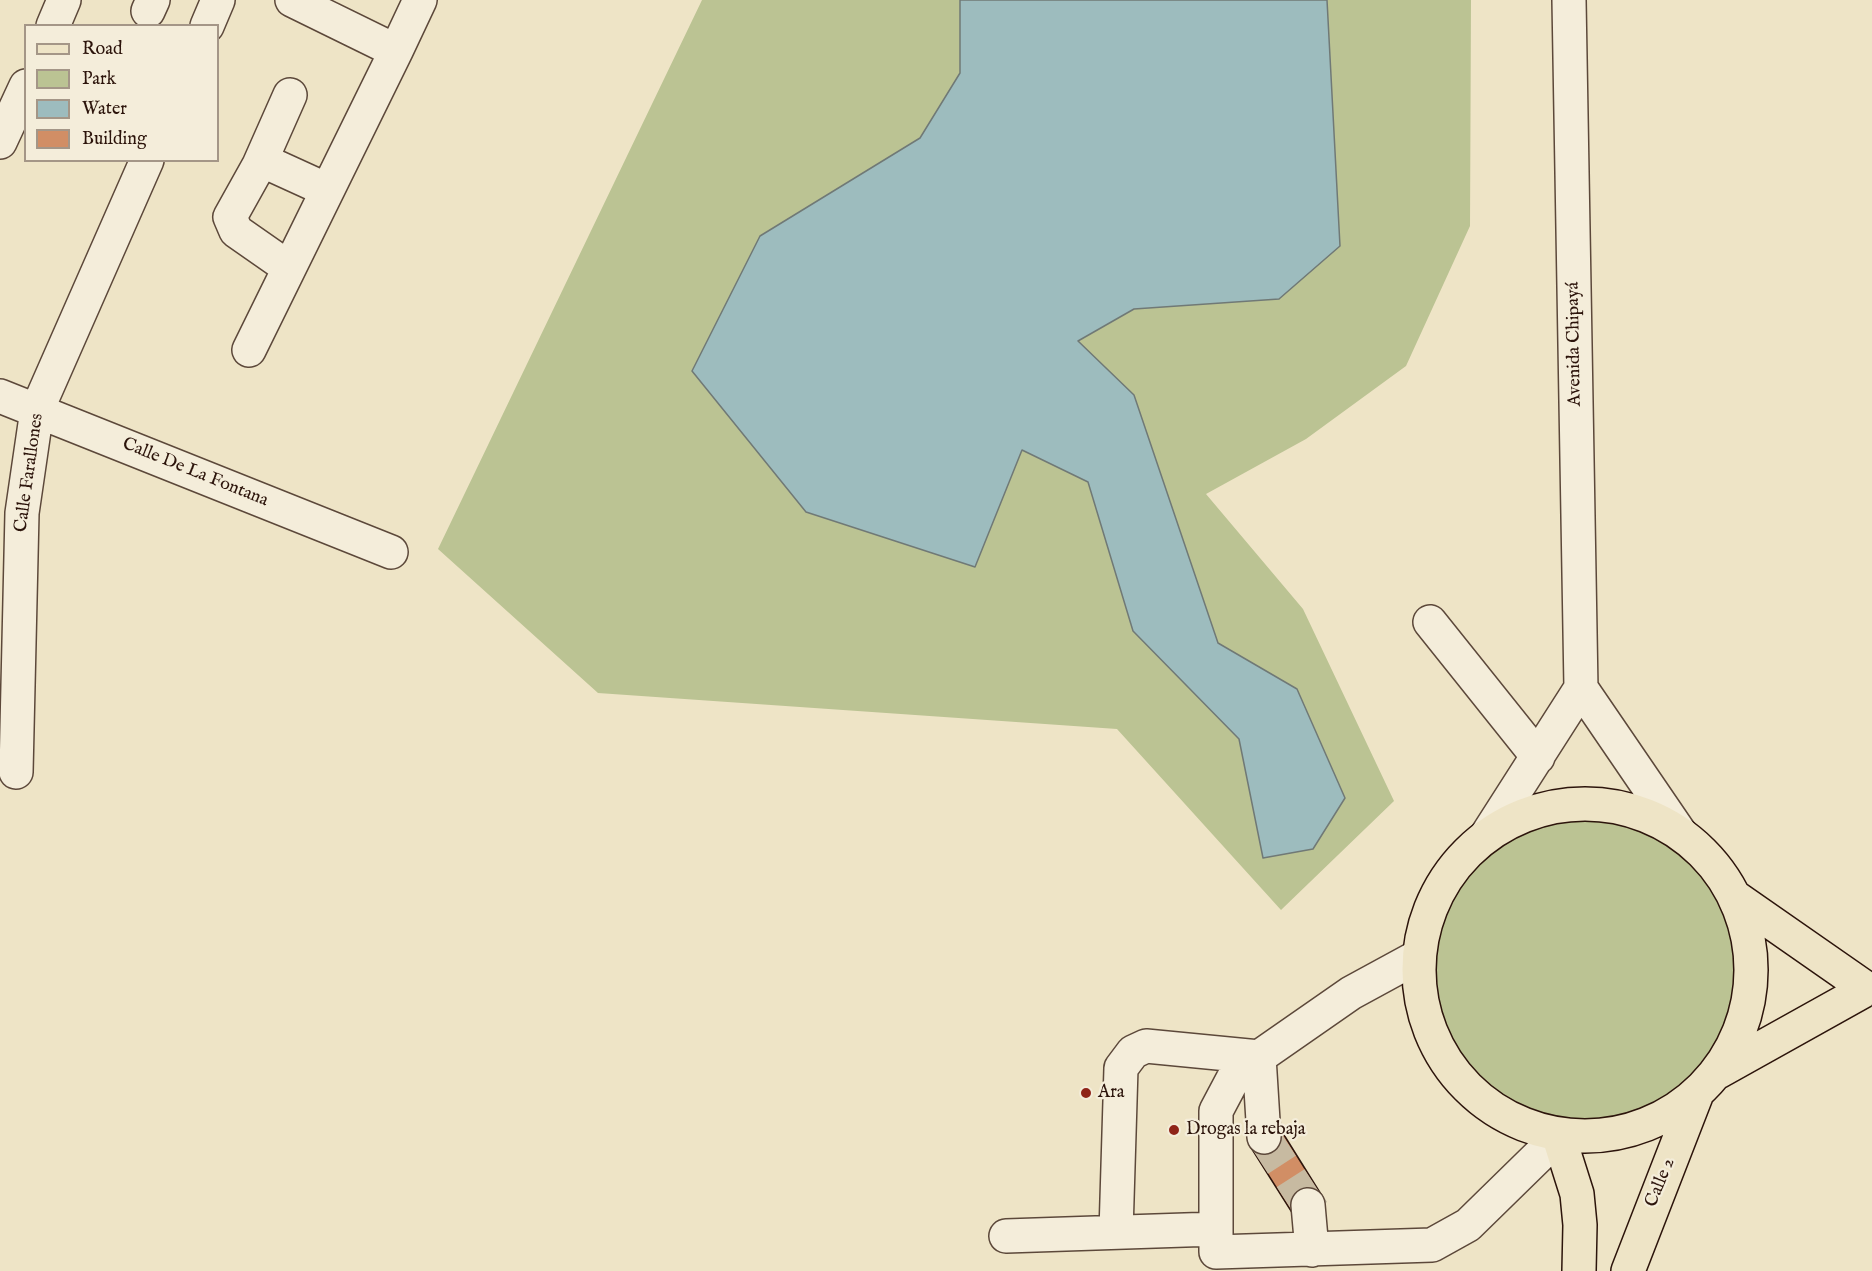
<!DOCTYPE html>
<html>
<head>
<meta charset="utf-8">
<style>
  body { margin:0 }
  #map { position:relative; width:1872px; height:1271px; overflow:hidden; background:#eee4c6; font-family:"IM FELL English",serif }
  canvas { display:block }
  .legend { position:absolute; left:24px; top:24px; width:195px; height:138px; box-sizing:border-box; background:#f4edda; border:2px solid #a49687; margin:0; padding:8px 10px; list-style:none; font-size:18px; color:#2c140b }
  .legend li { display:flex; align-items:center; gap:12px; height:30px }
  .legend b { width:30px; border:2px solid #a49687 }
</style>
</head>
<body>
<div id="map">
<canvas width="1872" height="1271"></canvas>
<ul class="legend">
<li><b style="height:8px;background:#eee4c6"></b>Road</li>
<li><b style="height:16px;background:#bbc393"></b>Park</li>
<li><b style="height:16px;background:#9dbcbe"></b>Water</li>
<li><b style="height:16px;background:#d18e65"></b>Building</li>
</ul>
</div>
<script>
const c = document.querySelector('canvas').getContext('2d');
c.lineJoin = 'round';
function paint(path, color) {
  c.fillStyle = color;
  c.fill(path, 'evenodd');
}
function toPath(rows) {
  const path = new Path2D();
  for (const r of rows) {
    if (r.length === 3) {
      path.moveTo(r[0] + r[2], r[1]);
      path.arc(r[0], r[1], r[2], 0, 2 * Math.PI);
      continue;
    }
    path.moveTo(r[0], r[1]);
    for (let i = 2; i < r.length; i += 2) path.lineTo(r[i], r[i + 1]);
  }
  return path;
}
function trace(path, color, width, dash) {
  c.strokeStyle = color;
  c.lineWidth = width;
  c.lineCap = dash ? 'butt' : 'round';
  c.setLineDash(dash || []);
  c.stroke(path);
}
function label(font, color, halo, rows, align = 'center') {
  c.font = font + ' "IM FELL English",serif';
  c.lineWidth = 4.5;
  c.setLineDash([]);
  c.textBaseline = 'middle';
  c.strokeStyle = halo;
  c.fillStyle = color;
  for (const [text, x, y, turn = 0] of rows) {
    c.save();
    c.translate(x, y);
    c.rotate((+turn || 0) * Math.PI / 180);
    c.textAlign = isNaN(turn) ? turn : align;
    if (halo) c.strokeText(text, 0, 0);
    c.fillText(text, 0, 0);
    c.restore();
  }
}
const green = toPath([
  [702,0,1471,0,1470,226,1406,366,1306,439,1206,494,1303,609,1394,801,1281,910,1117,729,598,693,438,549],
  [1585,970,166]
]);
const water = toPath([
  [960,0,1327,0,1340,246,1279,299,1134,309,1078,341,1134,395,1218,643,1297,689,1345,798,1313,849,1263,858,1239,739,1133,631,1088,482,1022,450,975,567,806,512,692,371,760,236,920,138,960,73,960,0]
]);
const shadow = toPath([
  [1279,1129,1285,1135,1327,1202,1300,1219]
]);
const building = toPath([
  [1279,1127,1322,1196,1293,1214,1250,1146,1279,1127]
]);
const minorTunnel = toPath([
  [1264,1137,1308,1205]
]);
const minor = toPath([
  [148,11,153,0],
  [53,26,64,0],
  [207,26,218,0],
  [396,51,420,0],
  [0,142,26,86],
  [259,165,290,95],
  [289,268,236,231,230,217,259,165,270,164,327,190],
  [249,350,396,51,292,0],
  [0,396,391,552],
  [1430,622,1538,757],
  [1581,688,1680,833],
  [16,772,22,513,37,410,147,160],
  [1487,835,1581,688,1569,0],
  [1419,956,1351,993,1259,1057,1234,1077,1216,1111,1216,1252,1432,1245,1468,1225,1559,1136],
  [1308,1205,1312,1250],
  [1116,1232,1121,1068,1133,1052,1146,1046,1259,1057,1264,1137],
  [1006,1236,1215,1229]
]);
const major = toPath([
  [1585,970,166],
  [1735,897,1867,989],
  [1718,1072,1867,989],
  [1559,1137,1577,1194,1580,1225,1579,1271],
  [1628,1271,1696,1096]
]);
const markers = [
  [1086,1093,6,"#8f2418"],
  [1174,1130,6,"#8f2418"]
];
const streetNames = [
  ["Avenida Chipayá",1575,344,-91],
  ["Calle Farallones",30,473,-82],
  ["Calle De La Fontana",195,473,22],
  ["Calle 2",1661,1183,-68]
];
const poiNames = [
  ["Ara",1098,1093],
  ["Drogas la rebaja",1186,1130]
];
paint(green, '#bbc393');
paint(water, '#9dbcbe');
trace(water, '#707976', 1.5);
paint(shadow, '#0003');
paint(building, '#d18e65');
trace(building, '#2c140b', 1.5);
trace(minorTunnel, '#c7baa1', 33, [33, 16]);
trace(minor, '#5c483a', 36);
trace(major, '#2c140b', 36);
trace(minor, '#f4edda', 33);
trace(major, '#eee4c6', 33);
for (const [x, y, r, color] of markers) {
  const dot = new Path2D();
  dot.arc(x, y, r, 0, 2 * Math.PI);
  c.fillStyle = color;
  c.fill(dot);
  trace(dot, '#f4edda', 2);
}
label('18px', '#2c140b', '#f4edda', streetNames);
label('18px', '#2c140b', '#f4edda', poiNames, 'left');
</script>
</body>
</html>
